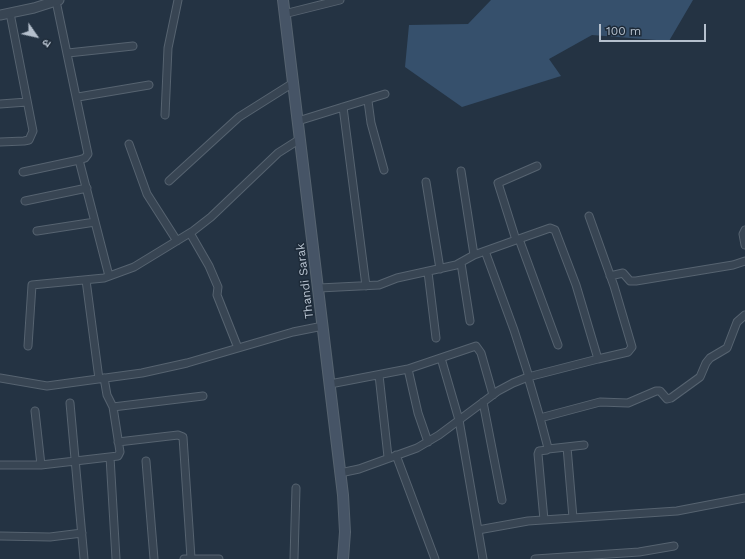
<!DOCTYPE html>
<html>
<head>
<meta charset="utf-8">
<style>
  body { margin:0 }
  #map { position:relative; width:745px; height:559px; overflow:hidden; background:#243343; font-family:"Work Sans","Noto Sans Devanagari",sans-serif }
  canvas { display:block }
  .north { position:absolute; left:16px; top:16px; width:40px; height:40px; -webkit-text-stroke:3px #1d2a38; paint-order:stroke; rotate:124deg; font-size:11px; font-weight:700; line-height:16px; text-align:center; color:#b5c0cd }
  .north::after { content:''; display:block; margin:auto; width:14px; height:18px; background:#b5c0cd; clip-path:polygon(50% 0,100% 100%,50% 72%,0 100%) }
  .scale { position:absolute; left:599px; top:24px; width:107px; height:18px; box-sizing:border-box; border:2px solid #b5c0cd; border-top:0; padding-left:5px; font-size:12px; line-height:14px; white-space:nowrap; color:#b5c0cd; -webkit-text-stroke:3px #1d2a38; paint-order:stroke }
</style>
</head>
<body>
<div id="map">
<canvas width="745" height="559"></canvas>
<div class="north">उ</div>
<div class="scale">100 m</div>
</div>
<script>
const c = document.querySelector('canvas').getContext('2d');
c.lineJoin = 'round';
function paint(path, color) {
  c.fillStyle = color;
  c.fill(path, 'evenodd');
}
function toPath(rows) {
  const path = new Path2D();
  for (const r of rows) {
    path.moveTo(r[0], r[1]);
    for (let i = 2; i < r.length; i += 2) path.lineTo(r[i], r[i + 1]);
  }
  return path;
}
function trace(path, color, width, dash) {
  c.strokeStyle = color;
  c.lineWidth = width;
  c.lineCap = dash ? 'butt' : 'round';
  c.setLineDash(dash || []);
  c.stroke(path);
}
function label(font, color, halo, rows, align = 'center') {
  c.font = font + ' "Work Sans",sans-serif';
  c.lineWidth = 3;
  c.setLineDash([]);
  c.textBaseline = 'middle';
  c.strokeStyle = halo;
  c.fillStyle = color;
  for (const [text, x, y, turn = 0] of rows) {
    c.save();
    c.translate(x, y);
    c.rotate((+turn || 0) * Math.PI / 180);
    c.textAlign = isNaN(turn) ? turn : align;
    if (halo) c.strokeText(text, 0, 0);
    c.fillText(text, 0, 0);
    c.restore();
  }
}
const water = toPath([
  [491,0,693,0,669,41,592,35,549,59,561,76,462,107,405,67,409,25,468,24]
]);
const minor = toPath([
  [284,14,340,0],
  [68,53,133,46],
  [78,97,149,85],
  [368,101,371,123,384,170],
  [0,104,27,102],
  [343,107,366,286],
  [165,115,168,48,178,0],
  [298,121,385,94],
  [0,142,24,141,29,140,33,131,10,13],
  [129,144,147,194,177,241],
  [79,160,109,276],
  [461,171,474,255],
  [23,172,79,160,85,158,88,154,56,1],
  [169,181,239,117,293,83],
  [426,182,440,269],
  [25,201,87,188],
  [589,216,614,286,632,347,628,352,598,359],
  [745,230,743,234,745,245],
  [37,231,95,222],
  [190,233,209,266,218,287,217,295,238,348],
  [519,239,558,345],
  [485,251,514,330,529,377],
  [461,263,470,321],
  [428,272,436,338],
  [610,276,623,273,630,281,636,281,733,265,745,261],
  [86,280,99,379],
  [319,288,379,285,397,278,456,265,474,255,516,240,498,183,537,166],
  [28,346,32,285,104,278,134,267,193,231,211,217,278,153,300,139],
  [441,358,459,420,483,559],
  [408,369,418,413,428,442],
  [379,375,388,457],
  [528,377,540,418,600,402,628,403,656,391,660,391,667,399,671,398,700,377,706,363,710,358,727,348,737,322,745,315],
  [0,378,47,386,142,373,187,363,293,332,323,326],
  [330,384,408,369,476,346,481,353,493,395],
  [483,402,502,500],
  [70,403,84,559],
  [113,407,203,396],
  [35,411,41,465],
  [540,418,548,448,547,450,539,451,538,454,544,520],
  [118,442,178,435,183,437,191,558],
  [567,447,573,518],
  [548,449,584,445],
  [396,455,435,559],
  [110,457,116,559],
  [146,461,154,559],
  [0,465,41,465,118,456,120,452,113,407,107,395,104,378],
  [340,473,359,469,417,448,439,435,498,391,513,383,528,377,598,359,576,285,555,230,550,228,516,240],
  [478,530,528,521,677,511,745,498],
  [1,536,50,537,82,533],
  [184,559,219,559],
  [294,559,296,488],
  [535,559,639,552,674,546]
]);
const tertiary = toPath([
  [0,15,34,8,59,0]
]);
const secondary = toPath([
  [283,0,343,495,345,532,343,559]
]);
const streetNames = [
  ["Thandi Sarak",305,281,-97]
];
paint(water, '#36506c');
trace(minor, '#566370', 9);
trace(tertiary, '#566370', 11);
trace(secondary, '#566370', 12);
trace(minor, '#384553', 7);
trace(tertiary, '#384553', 9);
trace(secondary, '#465466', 10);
label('12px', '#b5c0cd', '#1d2a38', streetNames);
</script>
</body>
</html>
